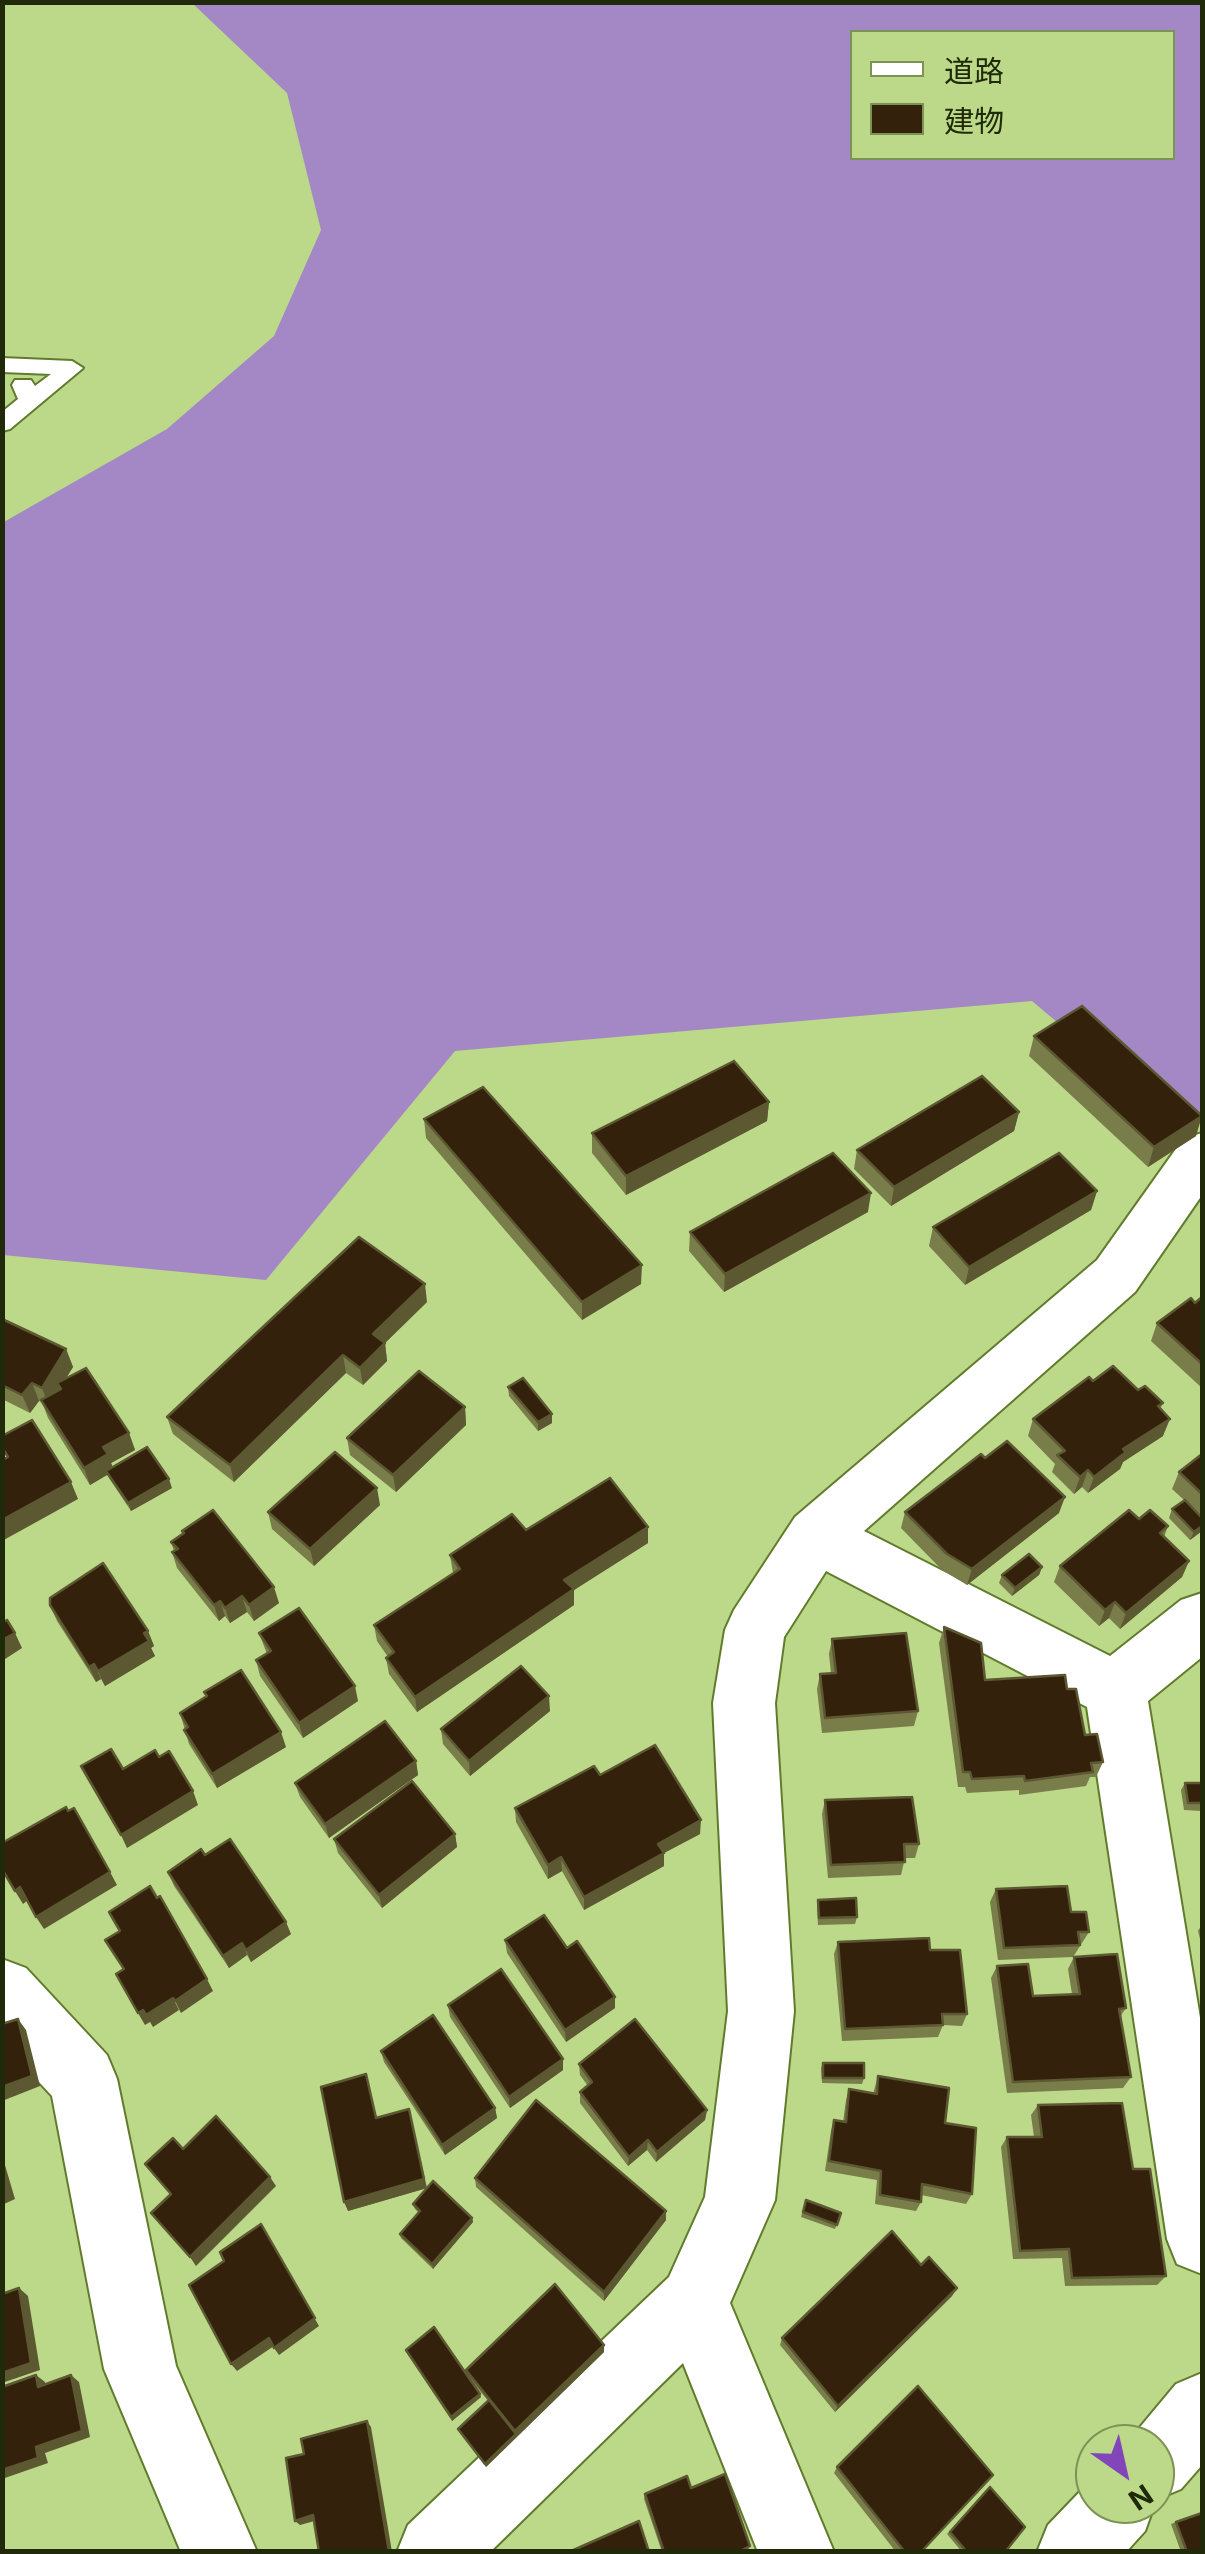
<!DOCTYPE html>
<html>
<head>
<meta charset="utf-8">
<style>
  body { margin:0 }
  #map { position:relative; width:1205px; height:2554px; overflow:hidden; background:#bbd989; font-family:Inter,"Noto Sans JP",sans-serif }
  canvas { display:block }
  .frame { position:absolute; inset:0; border:5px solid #202a0a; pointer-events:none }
  .legend { position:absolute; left:850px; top:30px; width:325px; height:130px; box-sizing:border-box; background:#bbd989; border:2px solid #7d9356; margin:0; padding:12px 18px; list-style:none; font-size:30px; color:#202a0a }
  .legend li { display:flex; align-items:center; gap:20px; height:50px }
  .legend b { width:50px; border:2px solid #7d9356 }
  .north { position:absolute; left:1075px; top:2424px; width:100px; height:100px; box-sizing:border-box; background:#bbd989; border:2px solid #7d9356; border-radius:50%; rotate:146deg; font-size:28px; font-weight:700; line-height:40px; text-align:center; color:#202a0a }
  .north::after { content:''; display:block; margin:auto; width:35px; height:45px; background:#8245ba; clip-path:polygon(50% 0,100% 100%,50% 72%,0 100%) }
</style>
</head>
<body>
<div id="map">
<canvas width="1205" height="2554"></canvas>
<div class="frame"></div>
<ul class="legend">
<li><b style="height:12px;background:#fff"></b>道路</li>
<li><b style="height:28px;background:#34210c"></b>建物</li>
</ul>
<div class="north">N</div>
</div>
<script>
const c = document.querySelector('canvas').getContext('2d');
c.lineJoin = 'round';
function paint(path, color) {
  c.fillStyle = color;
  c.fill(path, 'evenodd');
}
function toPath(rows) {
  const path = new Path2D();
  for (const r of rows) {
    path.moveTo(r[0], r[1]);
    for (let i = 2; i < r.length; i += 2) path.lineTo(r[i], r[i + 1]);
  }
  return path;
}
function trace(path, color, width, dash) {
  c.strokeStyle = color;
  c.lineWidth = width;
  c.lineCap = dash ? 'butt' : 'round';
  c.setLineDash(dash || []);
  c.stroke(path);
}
const forest = toPath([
  [192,3,1202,3,1202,1116,1186,1131,1032,1001,455,1051,266,1280,3,1255,2,523,167,429,274,336,321,230,287,93],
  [852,32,1172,32,1172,158,852,158]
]);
const lane = toPath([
  [2,358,72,361,83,368,10,429,2,431,2,412,18,399,12,385,15,380,31,380,35,386,51,374,2,372,2,358]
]);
const street = toPath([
  [1202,1133,1202,1195,1135,1292,864,1531,1110,1656,1181,1600,1202,1593,1202,1657,1148,1701,1202,2030,1202,2274,1177,2264,1167,2239,1087,1707,826,1571,784,1637,775,1703,794,2011,775,2200,730,2303,834,2552,758,2552,683,2363,490,2552,397,2552,408,2525,669,2277,705,2197,728,2011,713,1703,725,1630,734,1610,795,1517,1097,1260,1183,1139,1202,1133],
  [2,1959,26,1968,107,2055,117,2079,176,2366,257,2552,181,2552,104,2369,52,2096,2,2042,2,1959],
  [1202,2373,1202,2465,1181,2489,1155,2500,1155,2444,1126,2444,1176,2384,1202,2373],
  [1095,2476,1095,2504,1155,2503,1145,2531,1126,2552,1037,2552,1048,2525,1095,2476]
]);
const wall = toPath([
  [1034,1036,1196,1136,1148,1167,1029,1056],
  [769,1102,767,1121,626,1195,592,1153,592,1133],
  [1019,1112,1014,1131,891,1206,854,1169,857,1150],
  [424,1119,641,1284,582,1320,426,1138],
  [1097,1191,1091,1210,965,1285,929,1246,933,1227],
  [868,1212,724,1292,689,1251,690,1232],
  [1202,1297,1202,1388,1151,1341,1157,1323],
  [427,1302,385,1343,387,1361,363,1385,346,1373,234,1482,173,1434,167,1417],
  [2,1319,66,1349,73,1367,66,1378,129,1433,135,1450,111,1463,113,1467,172,1488,131,1511,107,1475,90,1485,48,1418,42,1402,39,1401,30,1413,2,1399],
  [1093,1381,1138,1390,1163,1403,1160,1409,1163,1436,1123,1462,1120,1469,1088,1493,1082,1487,1074,1494,1052,1472,1055,1464,1028,1436,1033,1419],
  [508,1387,552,1423,538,1431,509,1396],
  [465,1407,466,1425,396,1492,350,1455,347,1438],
  [1202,1454,1202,1531,1190,1540,1169,1518,1172,1509,1184,1500,1172,1489,1179,1472],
  [380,1505,314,1566,272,1529,268,1512],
  [905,1512,1059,1513,967,1585,942,1570,901,1528],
  [1139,1519,1168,1526,1164,1537,1189,1561,1182,1577,1120,1629,1109,1618,1099,1626,1054,1582,1060,1566],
  [648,1527,648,1543,574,1590,574,1605,417,1712,389,1674,386,1658,388,1657,377,1641,374,1625,453,1573,450,1555,526,1530],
  [182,1531,279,1603,254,1621,247,1612,230,1623,225,1616,219,1621,177,1568,172,1552,174,1551,171,1542,183,1534],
  [1042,1567,1039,1575,1012,1596,999,1583,1002,1575],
  [50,1605,148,1631,154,1646,151,1648,155,1656,105,1686,101,1679,96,1682,57,1621],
  [944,1627,985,1680,1067,1689,1085,1735,1103,1762,1096,1777,1090,1777,1086,1786,1019,1795,1019,1790,967,1793,965,1787,958,1787,939,1643],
  [259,1633,358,1701,303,1738,260,1676,256,1660,267,1654],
  [832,1639,918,1711,914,1726,822,1733,817,1689,820,1674,831,1673,829,1654],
  [204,1692,286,1747,217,1788,189,1744,180,1713,206,1697],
  [550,1711,470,1776,443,1744,441,1729],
  [416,1761,418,1775,329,1838,300,1797,295,1783],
  [600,1775,700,1834,664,1853,664,1866,584,1910,562,1871,548,1879,516,1822,515,1808],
  [1185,1783,1202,1783,1202,1811,1184,1810,1181,1790],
  [825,1800,919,1844,915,1858,905,1858,901,1875,828,1878,822,1814],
  [455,1834,457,1847,382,1908,338,1853,334,1839],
  [205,1855,291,1934,251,1962,247,1955,229,1968,174,1886,168,1872],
  [996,1889,1071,1912,1089,1932,1073,1957,998,1960,990,1902],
  [818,1900,857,1917,855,1924,818,1925,817,1906],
  [1202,1924,1202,1947,1198,1931],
  [505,1940,615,1997,615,2008,566,2042,507,1953],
  [838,1942,930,1950,967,2014,962,2026,943,2025,938,2037,842,2041,834,1954],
  [1074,1957,1126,2008,1120,2017,1131,2077,1123,2088,1007,2093,991,1978,997,1966,1033,1996,1072,1994,1068,1969],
  [448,2005,563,2059,563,2070,510,2108,450,2017],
  [381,2051,495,2108,497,2118,445,2155,384,2062],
  [823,2063,864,2078,862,2084,822,2083,821,2068],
  [579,2064,707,2110,705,2120,656,2162,647,2150,628,2166,580,2103,580,2092,588,2086,580,2075],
  [366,2074,377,2118,427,2188,472,2218,473,2222,433,2269,401,2238,400,2234,419,2213,415,2209,413,2204,427,2188,348,2211],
  [878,2076,945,2123,972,2194,966,2204,921,2195,921,2202,916,2211,875,2204,877,2180,825,2171,831,2131,834,2120,843,2122,846,2100,849,2089,873,2094],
  [1038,2105,1133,2169,1166,2276,1157,2285,1065,2286,1062,2258,1013,2259,1001,2147,1007,2137,1034,2137,1031,2115],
  [475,2178,666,2220,604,2301,476,2187],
  [806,2200,841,2213,835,2229,801,2217],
  [921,2265,952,2296,835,2412,780,2345,782,2338],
  [406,2350,468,2376,466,2370,604,2352,486,2467,458,2429,488,2401,471,2380,481,2397,452,2421],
  [837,2467,921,2552,896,2552,834,2473],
  [691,2488,750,2546,748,2551,662,2552,644,2499,645,2494],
  [986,2490,1005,2552,962,2552,947,2534],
  [1176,2522,1202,2552,1181,2552,1171,2524]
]);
const shadedWall = toPath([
  [769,1102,767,1121,626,1195,626,1176],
  [1019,1112,1014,1131,891,1206,894,1187],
  [1202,1116,1196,1136,1148,1167,1154,1147],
  [1097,1191,1091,1210,965,1285,969,1267],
  [871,1193,868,1212,724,1292,725,1274],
  [642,1265,641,1284,582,1320,582,1302],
  [425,1284,427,1302,385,1343,387,1361,363,1385,360,1368,373,1334],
  [66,1349,73,1367,60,1388,57,1383,59,1389,49,1406,42,1388],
  [343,1355,346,1373,234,1482,230,1465],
  [32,1383,39,1401,30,1413,22,1395],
  [465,1407,466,1425,396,1492,393,1475],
  [552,1414,552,1423,538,1431,538,1422],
  [1170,1419,1163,1436,1123,1462,1120,1469,1088,1493,1094,1477,1123,1449],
  [129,1433,135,1450,111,1463,114,1471,106,1471,107,1475,90,1485,84,1468,103,1447],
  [1088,1470,1082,1487,1074,1494,1080,1477],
  [169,1479,172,1488,131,1511,128,1503],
  [71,1482,78,1499,2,1541,2,1520],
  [377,1488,380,1505,314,1566,310,1549],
  [1065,1497,1059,1513,967,1585,972,1569],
  [1202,1526,1202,1531,1190,1540,1194,1532],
  [648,1527,648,1543,574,1590,574,1605,417,1712,415,1697,564,1580],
  [1189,1561,1182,1577,1120,1629,1126,1613],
  [1042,1567,1039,1575,1012,1596,1015,1588],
  [274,1587,279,1603,254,1621,249,1605],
  [242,1596,247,1612,230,1623,225,1608],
  [220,1601,225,1616,219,1621,214,1605],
  [1115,1602,1109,1618,1099,1626,1105,1610],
  [148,1631,154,1646,151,1648,155,1656,105,1686,98,1671],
  [15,1633,22,1648,2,1661,2,1640],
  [94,1664,101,1679,96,1682,89,1667],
  [355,1686,358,1701,303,1738,299,1723],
  [549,1696,550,1711,470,1776,469,1761],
  [281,1732,286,1747,217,1788,212,1774],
  [416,1761,418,1775,329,1838,325,1824],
  [193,1791,198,1805,127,1848,121,1835],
  [701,1820,700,1834,664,1853,664,1866,584,1910,584,1897,658,1844],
  [455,1834,457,1847,382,1908,379,1895],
  [561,1857,562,1871,548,1879,548,1865],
  [110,1872,117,1885,44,1929,36,1917],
  [20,1887,28,1900,23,1904,15,1891],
  [286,1922,291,1934,251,1962,246,1950],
  [242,1943,247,1955,229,1968,223,1956],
  [207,1979,213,1991,181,2013,175,2001],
  [615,1997,615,2008,566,2042,565,2030],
  [173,1998,179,2010,153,2027,150,2022,145,2025,138,2013],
  [18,2019,26,2030,40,2086,2,2101,2,2087],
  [563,2059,563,2070,510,2108,509,2097],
  [495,2108,497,2118,445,2155,442,2145],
  [409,2109,427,2188,348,2211,344,2202],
  [707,2110,705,2120,656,2162,657,2152],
  [648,2140,647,2150,628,2166,629,2157],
  [2,2155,15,2199,2,2205],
  [270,2177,276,2186,196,2266,190,2257],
  [666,2211,666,2220,604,2301,604,2292],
  [472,2218,473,2222,433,2269,432,2264],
  [261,2224,319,2326,279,2355,274,2348],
  [19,2288,28,2296,40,2370,2,2383,2,2373],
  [957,2288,952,2296,835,2412,838,2406],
  [269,2338,274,2346,237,2371,231,2364],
  [604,2345,604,2352,486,2467,485,2464,516,2434,515,2431],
  [36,2375,45,2382,47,2394,38,2387],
  [71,2375,79,2382,90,2437,45,2453,48,2463,2,2479,2,2470,36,2447],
  [480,2394,481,2397,452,2421,451,2417],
  [367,2421,371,2427,392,2552,389,2552],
  [313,2515,318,2520,300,2525,295,2521]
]);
const building = toPath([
  [1082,1006,1202,1116,1154,1147,1034,1036,1082,1006],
  [734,1061,769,1102,626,1176,592,1133,734,1061],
  [982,1076,1019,1112,894,1187,857,1150,982,1076],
  [483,1087,642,1265,582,1302,424,1119,483,1087],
  [833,1153,871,1193,725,1274,690,1232,833,1153],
  [1059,1153,1097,1191,969,1267,933,1227,1059,1153],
  [359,1237,425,1284,373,1334,385,1343,360,1368,343,1355,230,1465,167,1417,359,1237],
  [1202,1297,1202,1364,1157,1323,1191,1298,1195,1303,1202,1297],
  [2,1319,66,1349,42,1388,32,1383,22,1395,2,1385,2,1319],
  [1113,1366,1138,1390,1145,1386,1163,1403,1158,1406,1170,1419,1123,1449,1126,1452,1094,1477,1088,1470,1080,1477,1057,1455,1065,1451,1033,1419,1089,1377,1093,1381,1113,1366],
  [86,1368,129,1433,103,1447,108,1454,84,1468,41,1400,61,1389,57,1383,86,1368],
  [419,1371,465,1407,393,1475,347,1438,419,1371],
  [523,1378,552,1414,538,1422,508,1387,523,1378],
  [32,1420,71,1482,2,1520,2,1460,8,1457,2,1447,2,1436,32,1420],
  [1007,1441,1065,1497,972,1569,947,1554,905,1512,981,1454,985,1458,1007,1441],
  [147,1447,169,1479,128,1503,106,1471,147,1447],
  [335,1452,377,1488,310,1549,268,1512,335,1452],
  [1202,1454,1202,1494,1179,1472,1202,1454],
  [610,1478,648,1527,564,1580,574,1589,415,1697,386,1658,394,1652,374,1625,460,1569,450,1555,512,1514,526,1530,610,1478],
  [1185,1500,1202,1518,1202,1526,1194,1532,1172,1509,1185,1500],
  [213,1510,274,1587,249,1605,242,1596,225,1608,220,1601,214,1605,172,1552,178,1549,171,1542,184,1533,182,1531,213,1510],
  [1129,1510,1139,1519,1150,1510,1168,1526,1160,1533,1189,1561,1126,1613,1115,1602,1105,1610,1060,1566,1129,1510],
  [1029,1554,1042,1567,1015,1588,1002,1575,1029,1554],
  [103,1563,148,1631,144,1633,149,1641,98,1671,94,1664,89,1667,50,1605,50,1598,103,1563],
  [299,1608,355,1686,299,1723,256,1660,271,1651,259,1633,299,1608],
  [7,1620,15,1633,2,1640,2,1623,7,1620],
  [944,1627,981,1643,985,1680,1065,1675,1067,1689,1076,1689,1085,1735,1097,1734,1103,1762,1091,1763,1093,1772,1025,1781,1024,1776,972,1779,970,1772,963,1772,944,1627],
  [906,1633,918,1711,825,1718,820,1674,836,1673,832,1639,906,1633],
  [521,1666,549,1696,469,1761,441,1729,521,1666],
  [241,1670,281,1732,212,1774,184,1730,188,1727,180,1713,207,1696,204,1692,241,1670],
  [385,1721,416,1761,325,1824,295,1783,385,1721],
  [655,1745,701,1820,658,1844,664,1853,584,1897,561,1857,548,1865,515,1808,594,1766,600,1775,655,1745],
  [111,1749,123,1769,155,1750,159,1757,169,1751,193,1791,121,1835,81,1766,111,1749],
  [412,1781,455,1834,379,1895,334,1839,412,1781],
  [1185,1783,1202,1783,1202,1803,1188,1803,1185,1783],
  [912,1797,919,1844,904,1844,905,1862,831,1865,825,1800,912,1797],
  [66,1807,68,1811,74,1808,110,1872,36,1917,20,1887,15,1891,2,1869,2,1843,66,1807],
  [230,1839,286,1922,246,1950,242,1943,223,1956,168,1872,201,1849,205,1855,230,1839],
  [150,1886,157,1898,160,1896,207,1979,175,2001,173,1998,146,2015,143,2010,138,2013,116,1974,124,1969,105,1940,120,1931,109,1912,150,1886],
  [1067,1886,1071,1912,1086,1912,1089,1932,1078,1932,1080,1945,1004,1948,996,1889,1067,1886],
  [856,1898,857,1917,819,1918,818,1900,856,1898],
  [544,1915,567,1948,577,1941,615,1997,565,2030,505,1940,544,1915],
  [929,1938,930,1950,960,1950,967,2014,942,2014,943,2025,845,2029,838,1942,929,1938],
  [1117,1954,1126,2008,1119,2009,1131,2077,1013,2082,997,1966,1028,1964,1033,1996,1080,1994,1074,1957,1117,1954],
  [501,1969,563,2059,509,2097,448,2005,501,1969],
  [433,2015,495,2108,442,2145,381,2051,433,2015],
  [18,2019,32,2076,2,2087,2,2024,18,2019],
  [635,2019,707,2110,657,2152,648,2140,629,2157,580,2092,592,2082,579,2064,635,2019],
  [823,2063,864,2063,864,2078,823,2078,823,2063],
  [366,2074,376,2118,409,2109,424,2179,344,2202,321,2087,366,2074],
  [878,2076,949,2088,945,2123,976,2128,972,2194,922,2184,921,2202,880,2195,881,2171,829,2161,834,2120,846,2122,849,2089,877,2094,878,2076],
  [536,2100,666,2211,604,2292,475,2178,536,2100],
  [1122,2103,1133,2169,1150,2169,1166,2276,1072,2278,1069,2249,1020,2251,1007,2137,1042,2137,1038,2105,1122,2103],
  [216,2116,270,2177,190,2257,151,2213,171,2194,145,2164,173,2138,183,2149,216,2116],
  [433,2181,472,2218,432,2264,400,2234,420,2211,413,2204,433,2181],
  [806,2200,841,2213,837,2225,803,2212,806,2200],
  [261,2224,315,2318,274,2348,269,2338,231,2364,189,2285,224,2261,220,2252,261,2224],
  [892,2231,921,2265,929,2257,957,2288,838,2406,782,2338,892,2231],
  [555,2284,604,2345,515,2431,466,2370,555,2284],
  [19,2288,31,2363,2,2373,2,2294,19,2288],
  [434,2327,480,2394,451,2417,406,2350,434,2327],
  [36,2375,38,2387,71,2375,82,2431,36,2447,38,2458,2,2470,2,2387,36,2375],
  [918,2386,993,2475,921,2552,905,2552,837,2467,918,2386],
  [489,2400,516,2434,485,2464,458,2429,489,2400],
  [367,2421,389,2552,319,2552,313,2515,295,2521,286,2458,304,2454,301,2439,367,2421],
  [725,2474,750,2546,738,2552,664,2552,645,2494,687,2476,691,2488,725,2474],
  [990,2487,1025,2527,1005,2552,967,2552,950,2532,990,2487],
  [1202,2513,1202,2552,1187,2552,1176,2522,1202,2513],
  [639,2521,649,2552,569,2552,639,2521]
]);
paint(forest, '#a488c5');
trace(lane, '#617b2d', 4);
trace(street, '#617b2d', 4);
paint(lane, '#fff');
paint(street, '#fff');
paint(wall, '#787d4a');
paint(shadedWall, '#5c5832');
paint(building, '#34210c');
trace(building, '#5c5832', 2.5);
</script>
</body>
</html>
